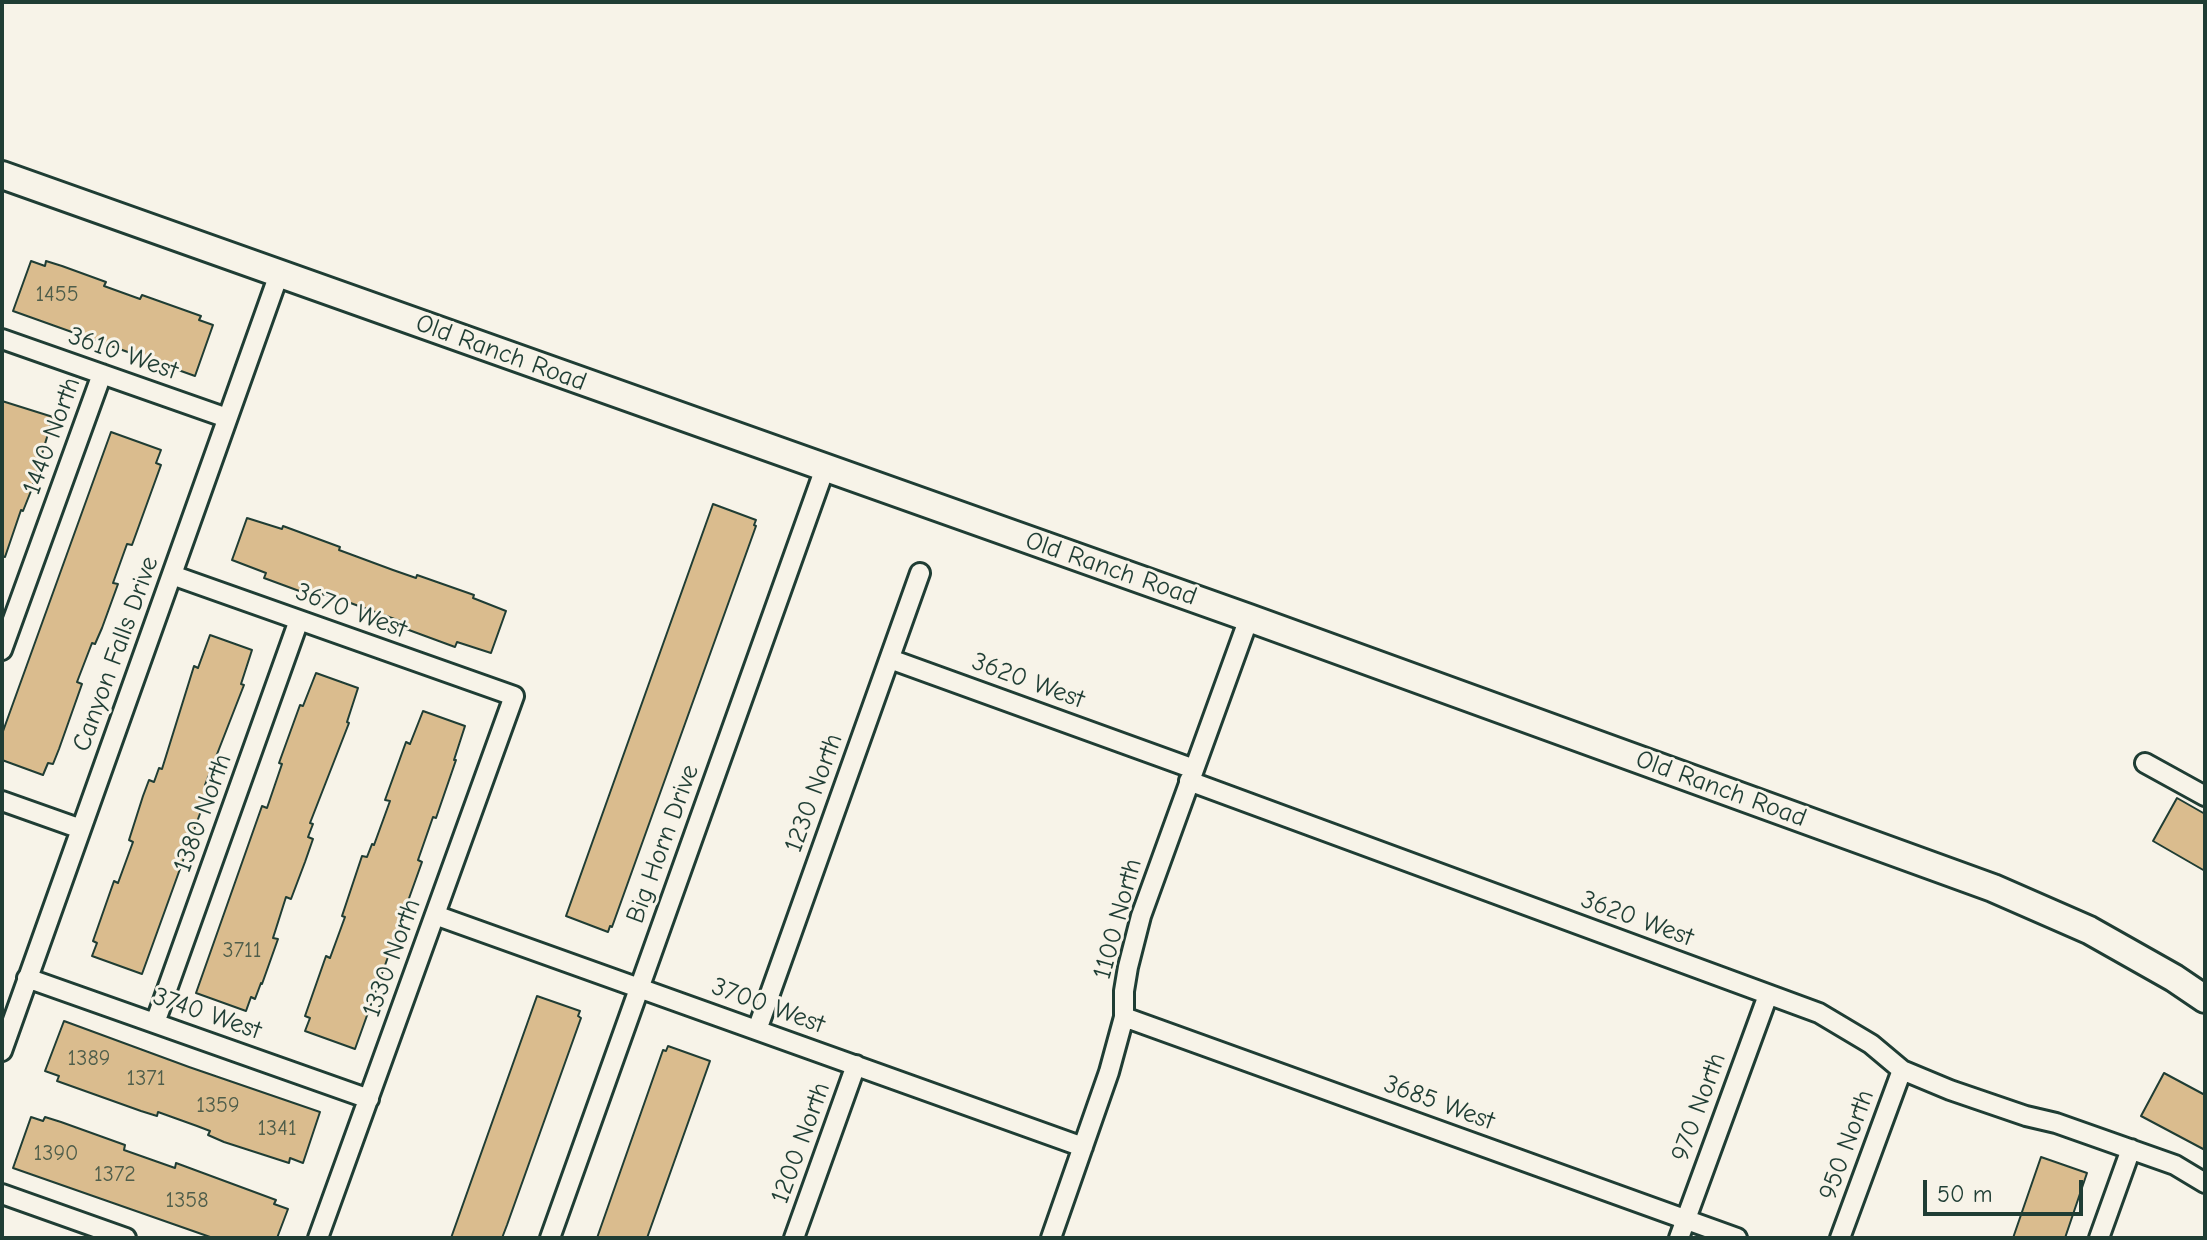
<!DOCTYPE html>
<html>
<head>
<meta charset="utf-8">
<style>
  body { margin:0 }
  #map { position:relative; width:2207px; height:1240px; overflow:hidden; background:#f7f3e8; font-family:"Comic Neue",sans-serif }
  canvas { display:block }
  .frame { position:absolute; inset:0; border:4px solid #1f3d34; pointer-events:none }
  .scale { position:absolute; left:1923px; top:1180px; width:160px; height:36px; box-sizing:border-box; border:4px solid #1f3d34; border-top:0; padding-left:10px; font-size:24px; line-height:28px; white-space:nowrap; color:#1f3d34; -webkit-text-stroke:6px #f7f3e8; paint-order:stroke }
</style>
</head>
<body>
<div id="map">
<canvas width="2207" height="1240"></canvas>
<div class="frame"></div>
<div class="scale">50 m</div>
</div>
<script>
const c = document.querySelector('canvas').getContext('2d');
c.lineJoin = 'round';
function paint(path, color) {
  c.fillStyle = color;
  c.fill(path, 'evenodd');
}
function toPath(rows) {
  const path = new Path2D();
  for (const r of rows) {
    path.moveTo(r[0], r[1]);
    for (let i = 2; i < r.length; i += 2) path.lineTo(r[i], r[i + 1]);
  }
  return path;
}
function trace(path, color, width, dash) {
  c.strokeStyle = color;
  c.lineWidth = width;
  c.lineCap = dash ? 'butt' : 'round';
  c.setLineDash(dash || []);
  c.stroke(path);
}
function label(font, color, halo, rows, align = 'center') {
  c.font = font + ' "Comic Neue",sans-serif';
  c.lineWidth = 6;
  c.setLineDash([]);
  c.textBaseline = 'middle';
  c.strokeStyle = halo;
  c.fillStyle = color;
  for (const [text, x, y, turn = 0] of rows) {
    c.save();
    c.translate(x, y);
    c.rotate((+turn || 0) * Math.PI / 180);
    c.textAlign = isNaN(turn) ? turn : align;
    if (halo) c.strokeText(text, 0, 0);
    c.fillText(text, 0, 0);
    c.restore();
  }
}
const building = toPath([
  [31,261,45,266,46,261,62,266,106,282,104,286,140,299,142,295,201,316,199,320,213,325,195,376,13,311,31,261],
  [2,401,53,417,31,491,23,511,21,510,5,557,2,556,2,401],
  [111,432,161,450,156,463,161,465,132,545,127,544,113,583,118,584,102,628,95,644,92,643,77,682,82,684,59,749,53,764,48,763,43,775,2,760,2,734,111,432],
  [713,504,756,520,754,525,756,526,612,927,610,926,608,932,566,916,713,504],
  [247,518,282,529,283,526,340,547,339,550,393,570,416,578,417,575,474,595,473,598,506,611,491,653,457,642,455,647,398,626,400,621,345,601,323,594,321,599,264,578,266,573,232,560,247,518],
  [210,635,252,650,241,684,244,685,205,785,210,786,142,974,92,956,97,943,93,941,114,881,118,883,133,842,129,840,143,796,149,780,154,782,159,768,162,769,194,666,198,668,210,635],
  [316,673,358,688,347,722,349,723,310,823,313,824,308,837,313,839,305,862,291,899,286,897,273,938,278,939,262,984,261,983,255,999,251,997,246,1011,196,993,262,806,267,808,282,764,279,763,300,705,303,706,316,673],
  [423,711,465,726,454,760,456,760,436,818,433,817,418,860,422,862,355,1049,305,1031,310,1018,305,1016,326,956,330,958,345,917,342,916,362,856,367,857,372,844,374,845,390,801,385,800,406,742,410,744,423,711],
  [2177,798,2205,814,2205,871,2153,841,2177,798],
  [537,996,580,1011,578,1016,581,1018,507,1225,502,1238,451,1238,537,996],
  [64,1021,189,1067,320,1112,303,1163,290,1158,289,1163,224,1142,208,1135,210,1131,197,1126,158,1112,157,1116,141,1111,57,1081,59,1076,45,1071,64,1021],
  [668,1046,710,1061,647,1238,597,1238,663,1050,666,1051,668,1046],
  [2164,1073,2205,1095,2205,1150,2141,1116,2164,1073],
  [31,1117,43,1121,45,1117,61,1122,125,1145,124,1150,175,1168,176,1163,276,1200,274,1204,288,1209,277,1238,213,1238,13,1168,31,1117],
  [2041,1157,2087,1173,2065,1238,2013,1238,2041,1157]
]);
const street = toPath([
  [2,339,227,418],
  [172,575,514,696,318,1238],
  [2,650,102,374],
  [890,659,1194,769],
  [2145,763,2205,796],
  [1189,781,1819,1013,1871,1044,1902,1070,1950,1090,2026,1116,2056,1123,2175,1165,2205,1183],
  [2,801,81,829],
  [435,915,1083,1147],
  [27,978,369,1099],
  [1124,1017,1737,1238],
  [155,1023,299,620],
  [757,1030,920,573],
  [2,1051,279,274],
  [2,1194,126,1238],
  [550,1238,825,468],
  [794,1238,856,1065],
  [1051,1238,1109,1072,1124,1017,1124,991,1128,967,1141,916,1249,618],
  [1679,1238,1768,995],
  [1840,1238,1902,1070],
  [2099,1238,2131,1149]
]);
const secondary = toPath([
  [2,175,1249,618,1993,888,2089,930,2174,978,2205,999]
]);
const numberNames = [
  ["1455",57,295],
  ["3711",242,951],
  ["1389",89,1059],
  ["1371",146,1079],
  ["1359",218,1106],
  ["1341",277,1129],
  ["1390",56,1154],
  ["1372",115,1175],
  ["1358",187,1201]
];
const streetNames = [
  ["Old Ranch Road",501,353,20],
  ["3610 West",123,354,19],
  ["1440 North",52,436,-70],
  ["Old Ranch Road",1111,569,19],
  ["3670 West",351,611,20],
  ["Canyon Falls Drive",116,654,-70],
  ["3620 West",1028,681,20],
  ["Old Ranch Road",1721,789,20],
  ["1230 North",814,793,-70],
  ["1380 North",203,813,-70],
  ["Big Horn Drive",663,844,-70],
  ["1100 North",1118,919,-75],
  ["3620 West",1637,919,20],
  ["1330 North",392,958,-70],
  ["3700 West",768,1006,20],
  ["3740 West",207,1014,19],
  ["3685 West",1439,1103,20],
  ["970 North",1699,1107,-70],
  ["1200 North",801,1143,-70],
  ["950 North",1847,1145,-70]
];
paint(building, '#dabc8e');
trace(building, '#1f3d34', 2);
trace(street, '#1f3d34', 24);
trace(secondary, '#1f3d34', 32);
trace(street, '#f7f3e8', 18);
trace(secondary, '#f7f3e8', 26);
label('22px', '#4e5d4a', null, numberNames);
label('26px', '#1f3d34', '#f7f3e8', streetNames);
</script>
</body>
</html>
